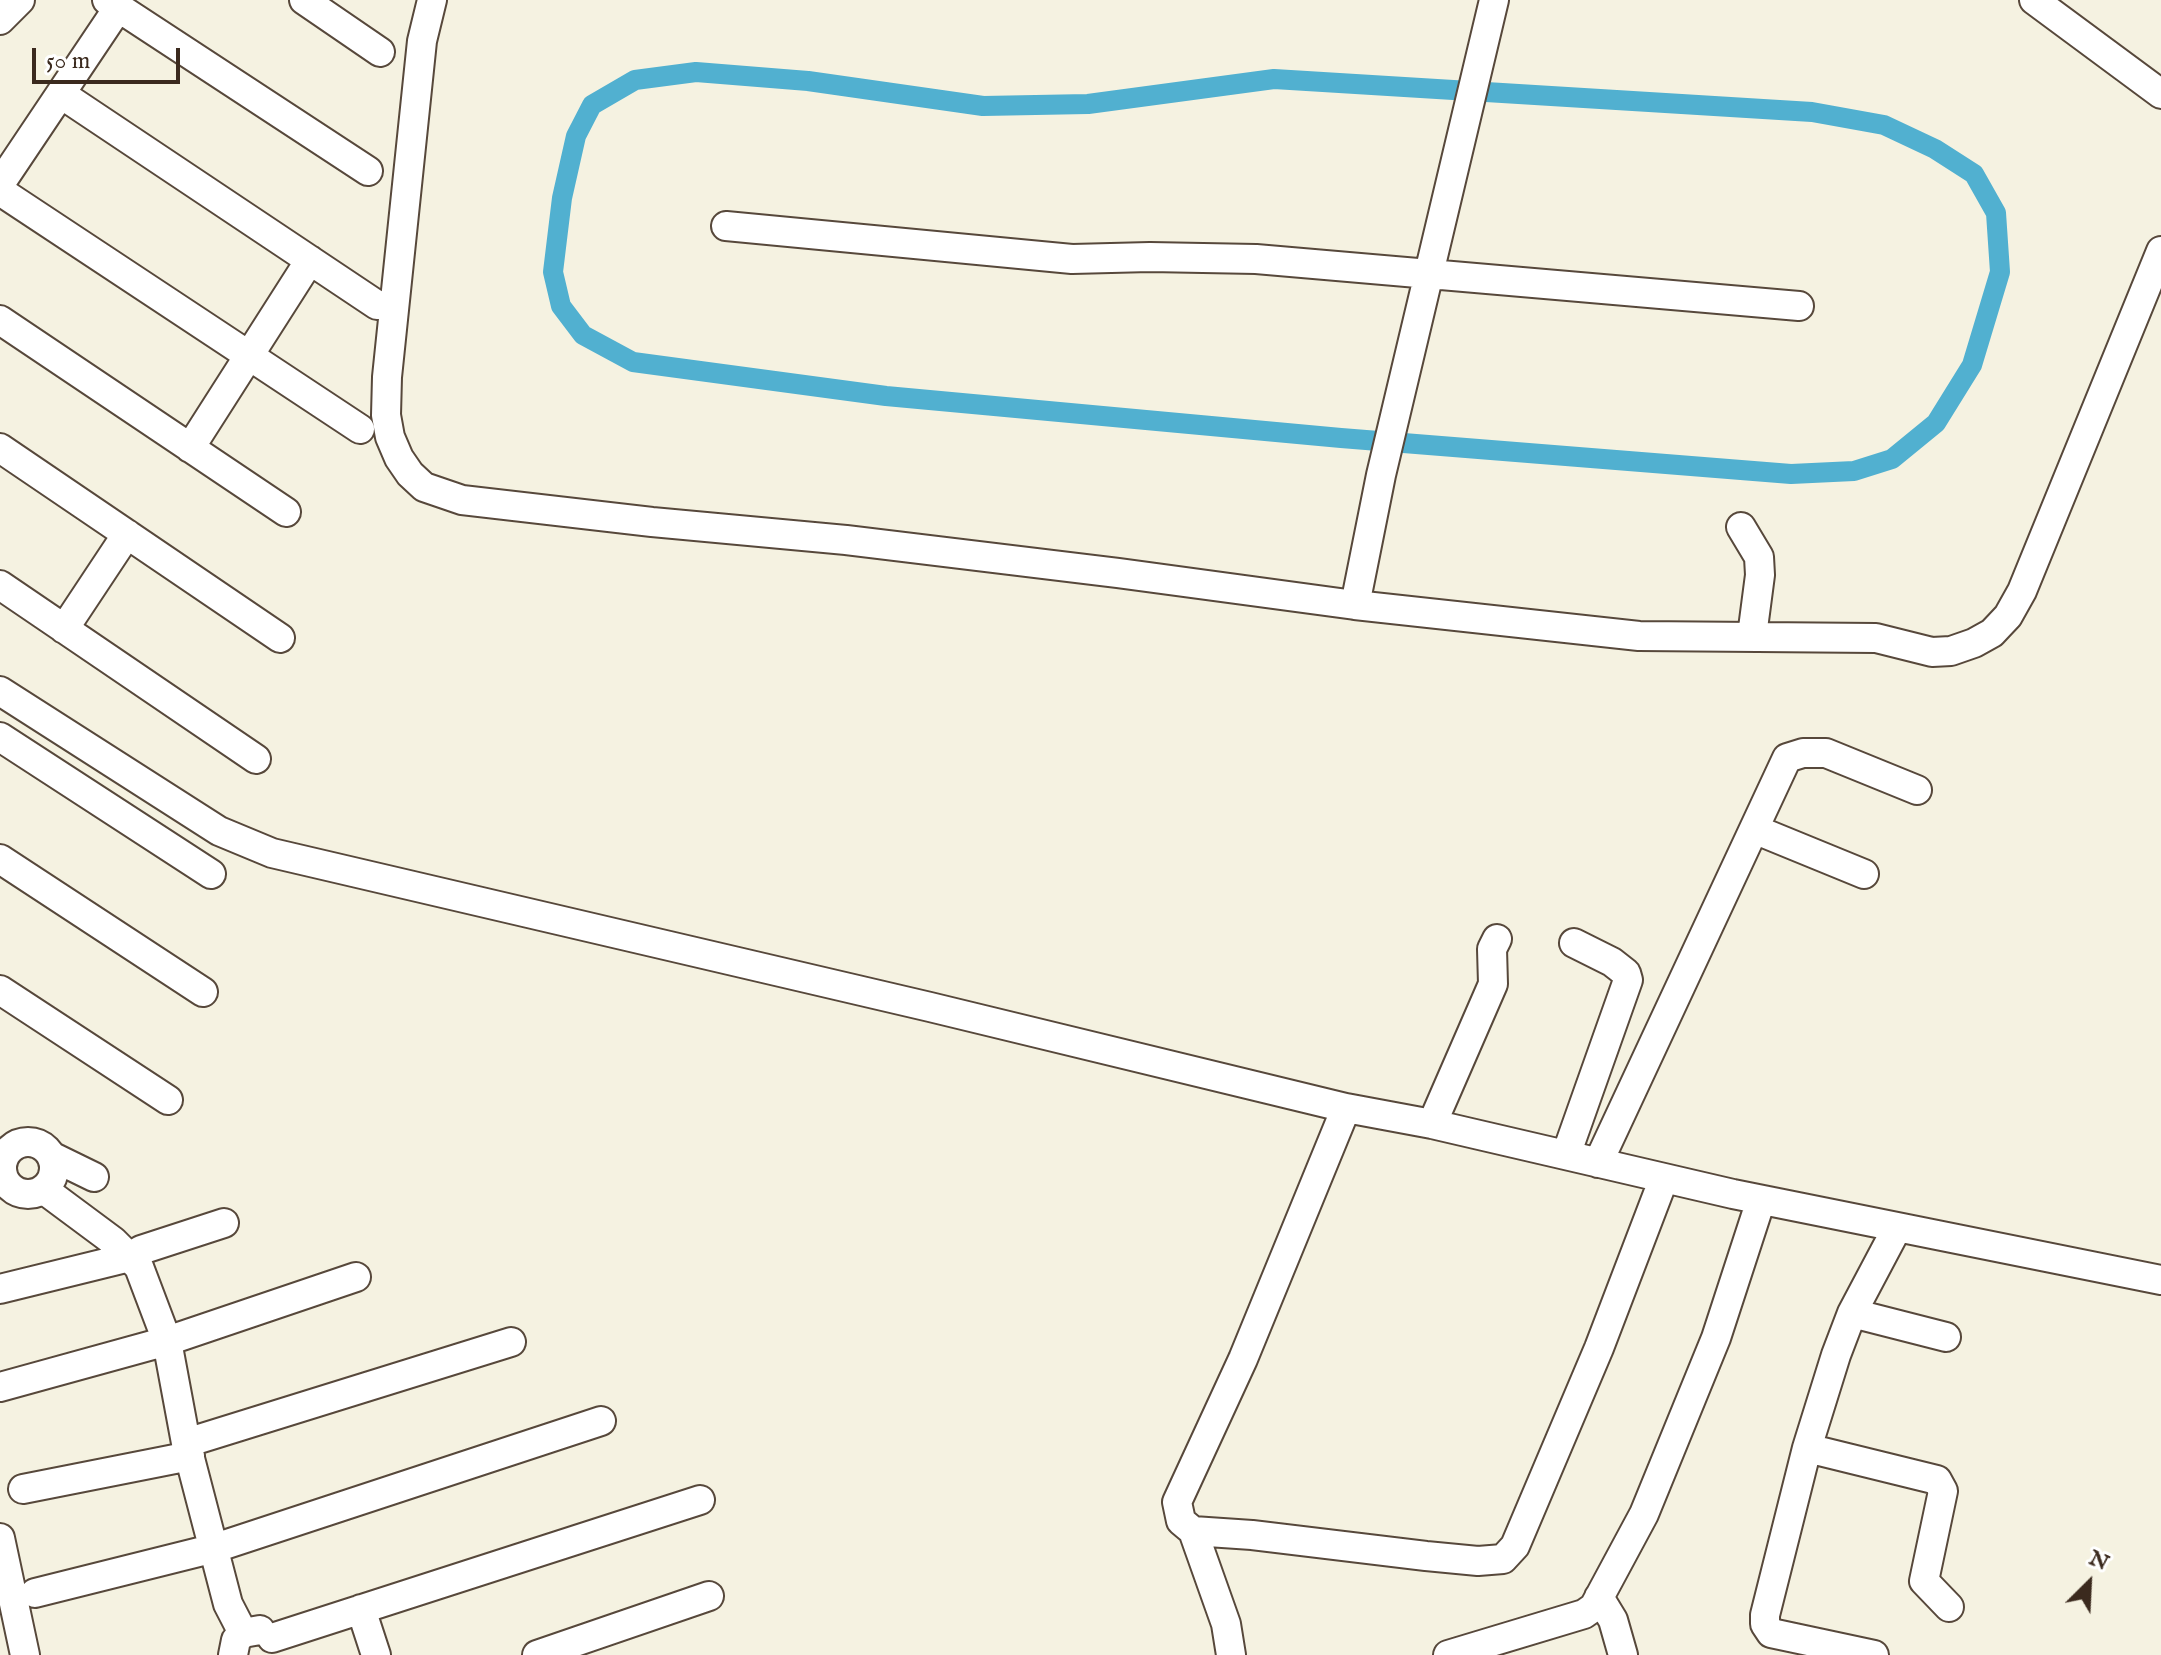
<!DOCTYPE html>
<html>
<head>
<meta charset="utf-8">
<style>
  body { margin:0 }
  #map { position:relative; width:2161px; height:1655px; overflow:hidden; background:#f5f2e1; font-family:"IM FELL English",serif }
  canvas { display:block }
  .north { position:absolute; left:2049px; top:1543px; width:80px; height:80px; -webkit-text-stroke:6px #fff; paint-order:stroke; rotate:24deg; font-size:22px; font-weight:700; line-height:32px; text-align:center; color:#3b2a1e }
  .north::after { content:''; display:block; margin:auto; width:28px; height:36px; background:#3b2a1e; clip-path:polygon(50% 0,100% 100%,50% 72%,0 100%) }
  .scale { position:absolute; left:32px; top:48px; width:148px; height:36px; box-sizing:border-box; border:4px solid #3b2a1e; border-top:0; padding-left:10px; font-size:24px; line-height:28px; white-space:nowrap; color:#3b2a1e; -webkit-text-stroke:6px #fff; paint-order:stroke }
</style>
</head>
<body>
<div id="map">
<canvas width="2161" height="1655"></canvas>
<div class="north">N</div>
<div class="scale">50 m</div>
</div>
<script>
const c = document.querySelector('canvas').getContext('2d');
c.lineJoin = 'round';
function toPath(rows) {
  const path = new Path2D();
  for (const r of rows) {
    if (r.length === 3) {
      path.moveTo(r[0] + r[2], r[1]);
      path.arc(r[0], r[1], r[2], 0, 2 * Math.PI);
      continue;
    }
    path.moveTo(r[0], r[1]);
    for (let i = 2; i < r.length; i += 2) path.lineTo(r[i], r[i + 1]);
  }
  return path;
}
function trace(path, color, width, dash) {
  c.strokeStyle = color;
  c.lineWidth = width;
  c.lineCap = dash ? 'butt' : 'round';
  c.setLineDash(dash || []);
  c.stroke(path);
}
const canal = toPath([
  [696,72,808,81,983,106,1088,104,1274,79,1812,112,1884,125,1935,149,1974,174,1996,213,2000,272,1972,365,1936,423,1892,459,1854,471,1791,474,1341,438,886,396,633,362,583,335,561,306,553,272,562,198,576,136,592,105,635,80,696,72]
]);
const minor = toPath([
  [107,0,368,171],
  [304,0,380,52],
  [432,0,422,41,387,377,386,415,390,437,399,458,410,474,424,487,462,500,652,522,846,540,1118,573,1355,605,1639,636,1876,638,1932,652,1951,651,1974,643,1992,633,2008,616,2022,591,2161,251],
  [2034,0,2161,94],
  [0,20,20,0],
  [61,94,377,305],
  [0,184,118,8],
  [0,191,360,429],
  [726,226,1072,259,1150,257,1256,259,1799,306],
  [0,320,286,512],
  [0,448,280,638],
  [190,448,310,260],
  [1741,527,1759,557,1760,575,1752,636],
  [0,585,256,759],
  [1355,605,1381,475,1494,0],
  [64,629,127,534],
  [0,691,219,831,272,853,930,1007,1346,1108,1432,1124,1733,1194,2161,1280],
  [0,737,211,874],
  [1754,829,1864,874],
  [0,859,203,992],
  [0,990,168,1100],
  [1432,1124,1493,984,1492,949,1497,939],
  [28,1168,26],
  [1566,1155,1628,980,1626,973,1612,962,1574,943],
  [51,1156,94,1177],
  [1598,1163,1787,758,1803,753,1826,753,1917,790],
  [43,1189,113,1241,139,1267,167,1341,186,1443,228,1604,243,1633],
  [0,1289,130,1257,141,1250,224,1223],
  [1852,1313,1946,1337],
  [0,1387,167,1341,356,1277],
  [186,1443,511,1342],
  [1807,1448,1937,1480,1943,1491,1924,1581,1949,1607],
  [23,1489,190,1456],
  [1193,1531,1252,1535,1426,1556,1478,1561,1503,1559,1515,1546,1599,1348,1664,1178],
  [0,1538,25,1655],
  [35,1593,215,1548,601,1421],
  [1599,1597,1613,1620,1623,1655],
  [361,1609,376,1655],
  [272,1638,700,1500],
  [233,1655,236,1640,243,1633,260,1630],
  [537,1655,709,1596],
  [1231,1655,1226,1624,1193,1531,1181,1521,1177,1502,1243,1359,1346,1108],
  [1448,1655,1584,1614,1594,1607,1644,1514,1716,1338,1761,1200],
  [1874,1655,1771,1633,1765,1624,1765,1615,1807,1448,1836,1355,1852,1313,1897,1228]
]);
trace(canal, '#51b0d0', 20);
trace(minor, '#57483b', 32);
trace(minor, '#fff', 28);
</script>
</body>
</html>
